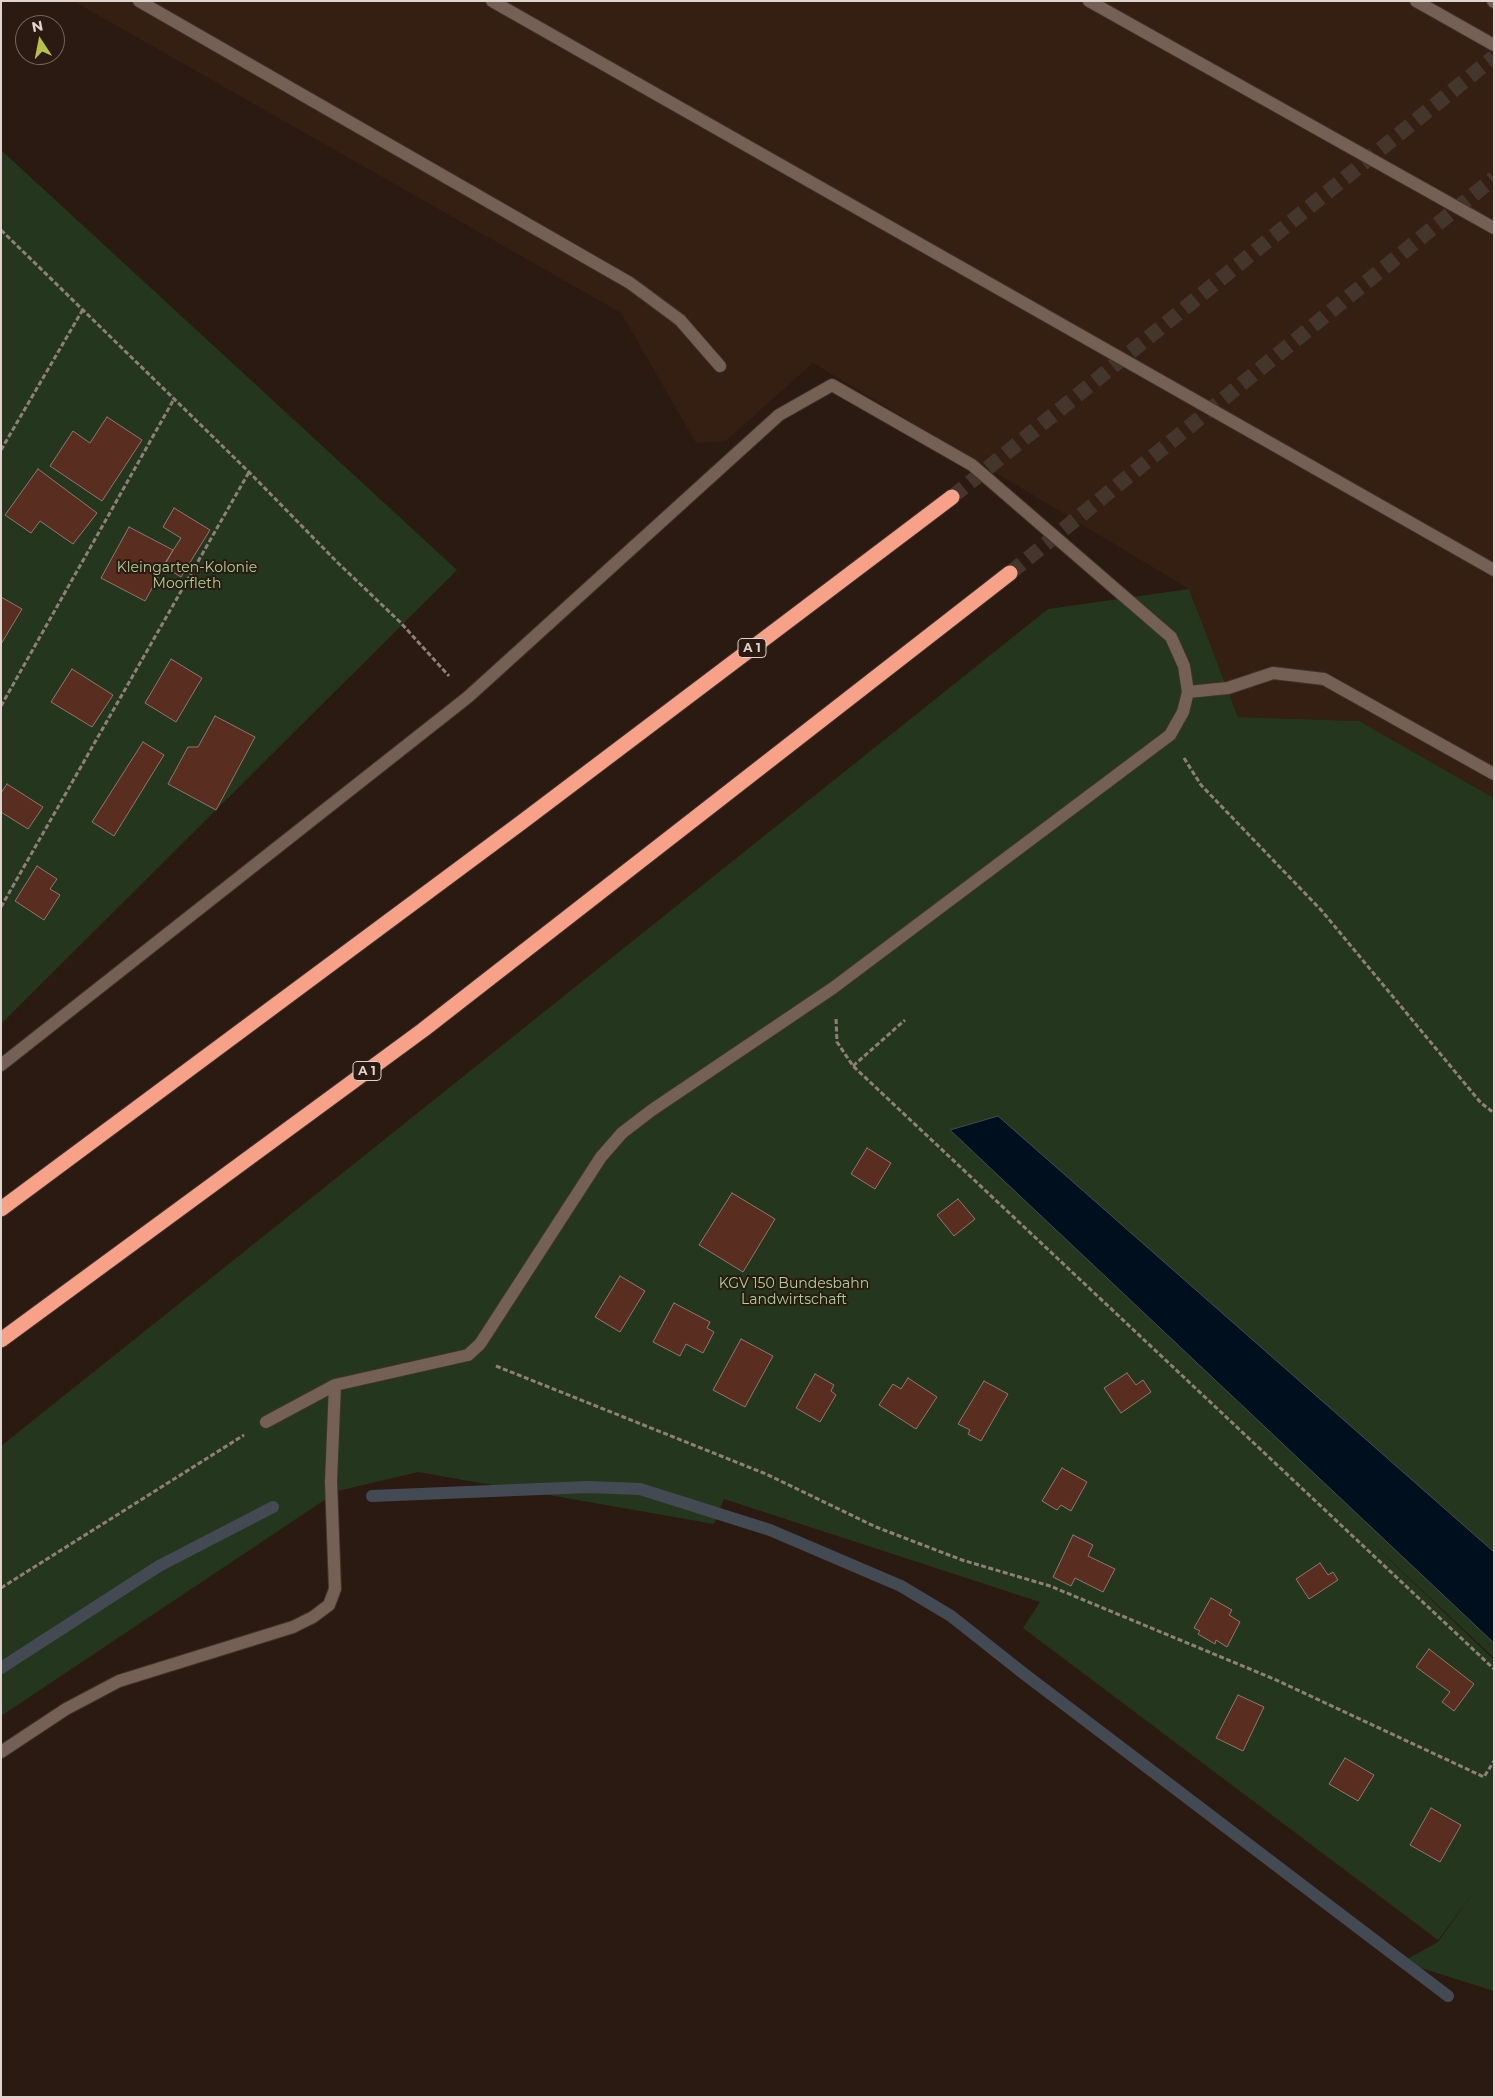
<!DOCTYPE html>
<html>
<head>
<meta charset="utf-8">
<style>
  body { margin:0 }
  #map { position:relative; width:1495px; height:2098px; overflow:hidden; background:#2a1a11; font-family:Montserrat,sans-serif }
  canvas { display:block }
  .frame { position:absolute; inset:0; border:2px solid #e0d4ce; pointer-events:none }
  .north { position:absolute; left:15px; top:15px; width:50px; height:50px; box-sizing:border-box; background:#2a1a11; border:1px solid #73645d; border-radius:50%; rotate:349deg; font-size:14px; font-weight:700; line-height:20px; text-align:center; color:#e0d4ce }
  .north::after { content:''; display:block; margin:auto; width:18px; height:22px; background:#b5c249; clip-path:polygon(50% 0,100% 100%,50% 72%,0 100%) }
</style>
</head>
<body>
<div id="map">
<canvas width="1495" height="2098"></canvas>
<div class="frame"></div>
<div class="north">N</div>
</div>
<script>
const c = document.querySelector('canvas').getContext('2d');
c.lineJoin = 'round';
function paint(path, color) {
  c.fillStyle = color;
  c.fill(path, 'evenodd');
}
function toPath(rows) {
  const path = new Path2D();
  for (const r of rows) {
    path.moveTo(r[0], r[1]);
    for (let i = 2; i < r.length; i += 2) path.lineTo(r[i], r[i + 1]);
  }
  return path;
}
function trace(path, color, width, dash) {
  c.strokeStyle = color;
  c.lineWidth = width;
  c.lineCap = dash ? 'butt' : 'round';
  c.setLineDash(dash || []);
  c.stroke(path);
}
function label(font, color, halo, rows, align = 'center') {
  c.font = font + ' Montserrat,sans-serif';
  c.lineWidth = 4;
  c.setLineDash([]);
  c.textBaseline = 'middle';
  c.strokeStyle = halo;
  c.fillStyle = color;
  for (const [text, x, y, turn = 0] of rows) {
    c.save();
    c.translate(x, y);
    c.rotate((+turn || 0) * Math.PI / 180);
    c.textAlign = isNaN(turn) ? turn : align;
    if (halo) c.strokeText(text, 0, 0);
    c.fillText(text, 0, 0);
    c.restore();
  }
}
const built = toPath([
  [73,1,1494,1,1494,798,1359,721,1238,717,1189,589,813,363,726,441,696,443,621,313]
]);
const green = toPath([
  [1,150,457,570,1,1024],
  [1189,589,1238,717,1359,721,1494,798,1494,1658,1354,1526,1494,1660,1494,1991,1402,1962,1438,1942,1473,1893,1438,1940,1023,1628,1040,1602,724,1499,714,1524,418,1472,338,1491,1,1716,1,1446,1048,609]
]);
const water = toPath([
  [998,1116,1494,1552,1494,1643,950,1130,998,1116]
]);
const stream = toPath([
  [372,1496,588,1487,640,1489,770,1530,901,1586,951,1616,1023,1673,1448,1996],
  [1,1668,159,1566,273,1507]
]);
const building = toPath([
  [107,417,142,440,102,501,50,466,73,431,90,443,107,417],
  [38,469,97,513,73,544,40,521,31,533,5,515,38,469],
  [174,508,210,530,181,577,163,566,181,538,163,527,174,508],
  [129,527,173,550,145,601,101,578,129,527],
  [1,597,22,609,1,644,1,597],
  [171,659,202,678,176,722,145,703,171,659],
  [72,669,113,695,92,727,51,702,72,669],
  [215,716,255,737,216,810,168,784,188,747,198,747,215,716],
  [143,742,164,755,114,836,92,822,143,742],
  [7,784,43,807,28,829,1,812,1,793,7,784],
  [37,866,57,879,50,889,60,895,44,920,15,901,37,866],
  [867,1148,891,1163,875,1189,851,1174,867,1148],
  [732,1193,775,1219,743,1272,699,1245,732,1193],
  [958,1199,975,1219,954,1236,937,1215,958,1199],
  [620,1276,645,1291,620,1332,595,1317,620,1276],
  [674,1303,710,1322,707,1328,714,1332,703,1353,686,1344,680,1356,653,1342,674,1303],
  [741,1339,773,1356,745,1407,713,1390,741,1339],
  [1127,1373,1136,1385,1143,1380,1151,1392,1121,1413,1104,1388,1127,1373],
  [815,1374,834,1385,831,1391,836,1395,820,1422,796,1408,815,1374],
  [908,1378,937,1397,916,1429,879,1405,893,1384,901,1389,908,1378],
  [984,1381,1008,1394,981,1441,968,1434,970,1430,958,1424,984,1381],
  [1062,1468,1087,1482,1071,1511,1061,1505,1057,1510,1042,1501,1062,1468],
  [1073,1535,1093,1545,1088,1556,1115,1569,1103,1592,1075,1578,1071,1586,1053,1577,1073,1535],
  [1320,1563,1328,1575,1333,1572,1338,1580,1309,1599,1296,1579,1320,1563],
  [1211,1598,1232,1610,1229,1615,1240,1622,1227,1647,1216,1640,1215,1644,1198,1634,1200,1631,1194,1628,1211,1598],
  [1429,1649,1474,1684,1454,1711,1442,1702,1450,1692,1416,1667,1429,1649],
  [1238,1695,1264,1707,1243,1751,1216,1738,1238,1695],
  [1345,1758,1374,1775,1358,1801,1329,1784,1345,1758],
  [1431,1808,1461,1825,1440,1862,1410,1845,1431,1808]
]);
const highwayTunnel = toPath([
  [952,497,1494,57],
  [1010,573,1494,178]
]);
const path = toPath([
  [1,230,249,472,338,563,400,622,449,676],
  [1,450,82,311],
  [1,706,174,399],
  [1184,758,1201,785,1322,911,1481,1103,1494,1113],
  [1,907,249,472],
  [836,1019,837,1042,853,1066,1494,1669],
  [853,1066,905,1020],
  [496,1366,766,1474,876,1527,962,1560,1050,1586,1274,1679,1484,1777,1494,1761],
  [1,1588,244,1435]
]);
const minor = toPath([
  [139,1,630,283,680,320,720,366],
  [492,1,1494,570],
  [1089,1,1494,228],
  [1416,1,1494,45],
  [1493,1,1494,2],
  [1188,692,1228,688,1273,673,1324,679,1494,774],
  [1,1065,468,697,779,415,832,385,972,465,1171,637,1184,666,1188,692,1183,712,1170,735,833,988,652,1110,622,1133,601,1157,480,1344,468,1355,335,1385,266,1422],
  [1,1752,66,1709,119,1681,293,1627,313,1617,329,1605,335,1589,331,1482,335,1385]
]);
const highway = toPath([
  [1,1209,522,822,952,497],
  [1,1340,423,1030,1010,573]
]);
const shields = [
  [752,648,28],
  [367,1071,28]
];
const shieldNames = [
  ["A 1",752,648],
  ["A 1",367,1071]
];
const parkNames = [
  ["Kleingarten-Kolonie",187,568],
  ["Moorfleth",187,584],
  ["KGV 150 Bundesbahn",794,1284],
  ["Landwirtschaft",794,1300]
];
paint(built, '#351e12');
paint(green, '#25361e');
paint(water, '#000f1e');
trace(water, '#434a53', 1);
trace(stream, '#434a53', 12);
paint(building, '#592d1f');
trace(building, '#8f7770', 1);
trace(highwayTunnel, '#45362d', 15, [15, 8]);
trace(minor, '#3f332e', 14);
trace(highway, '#3f332e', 17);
trace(path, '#8e8079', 3, [5, 2.5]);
trace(minor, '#746055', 12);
trace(highway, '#f8a189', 15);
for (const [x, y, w] of shields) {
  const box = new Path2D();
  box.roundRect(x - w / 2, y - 9.5, w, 19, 4);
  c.fillStyle = '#2a1a11';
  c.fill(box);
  trace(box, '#e0d4ce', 1);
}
label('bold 12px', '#e0d4ce', null, shieldNames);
label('14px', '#a9d696', '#2a1a11', parkNames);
</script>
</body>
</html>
